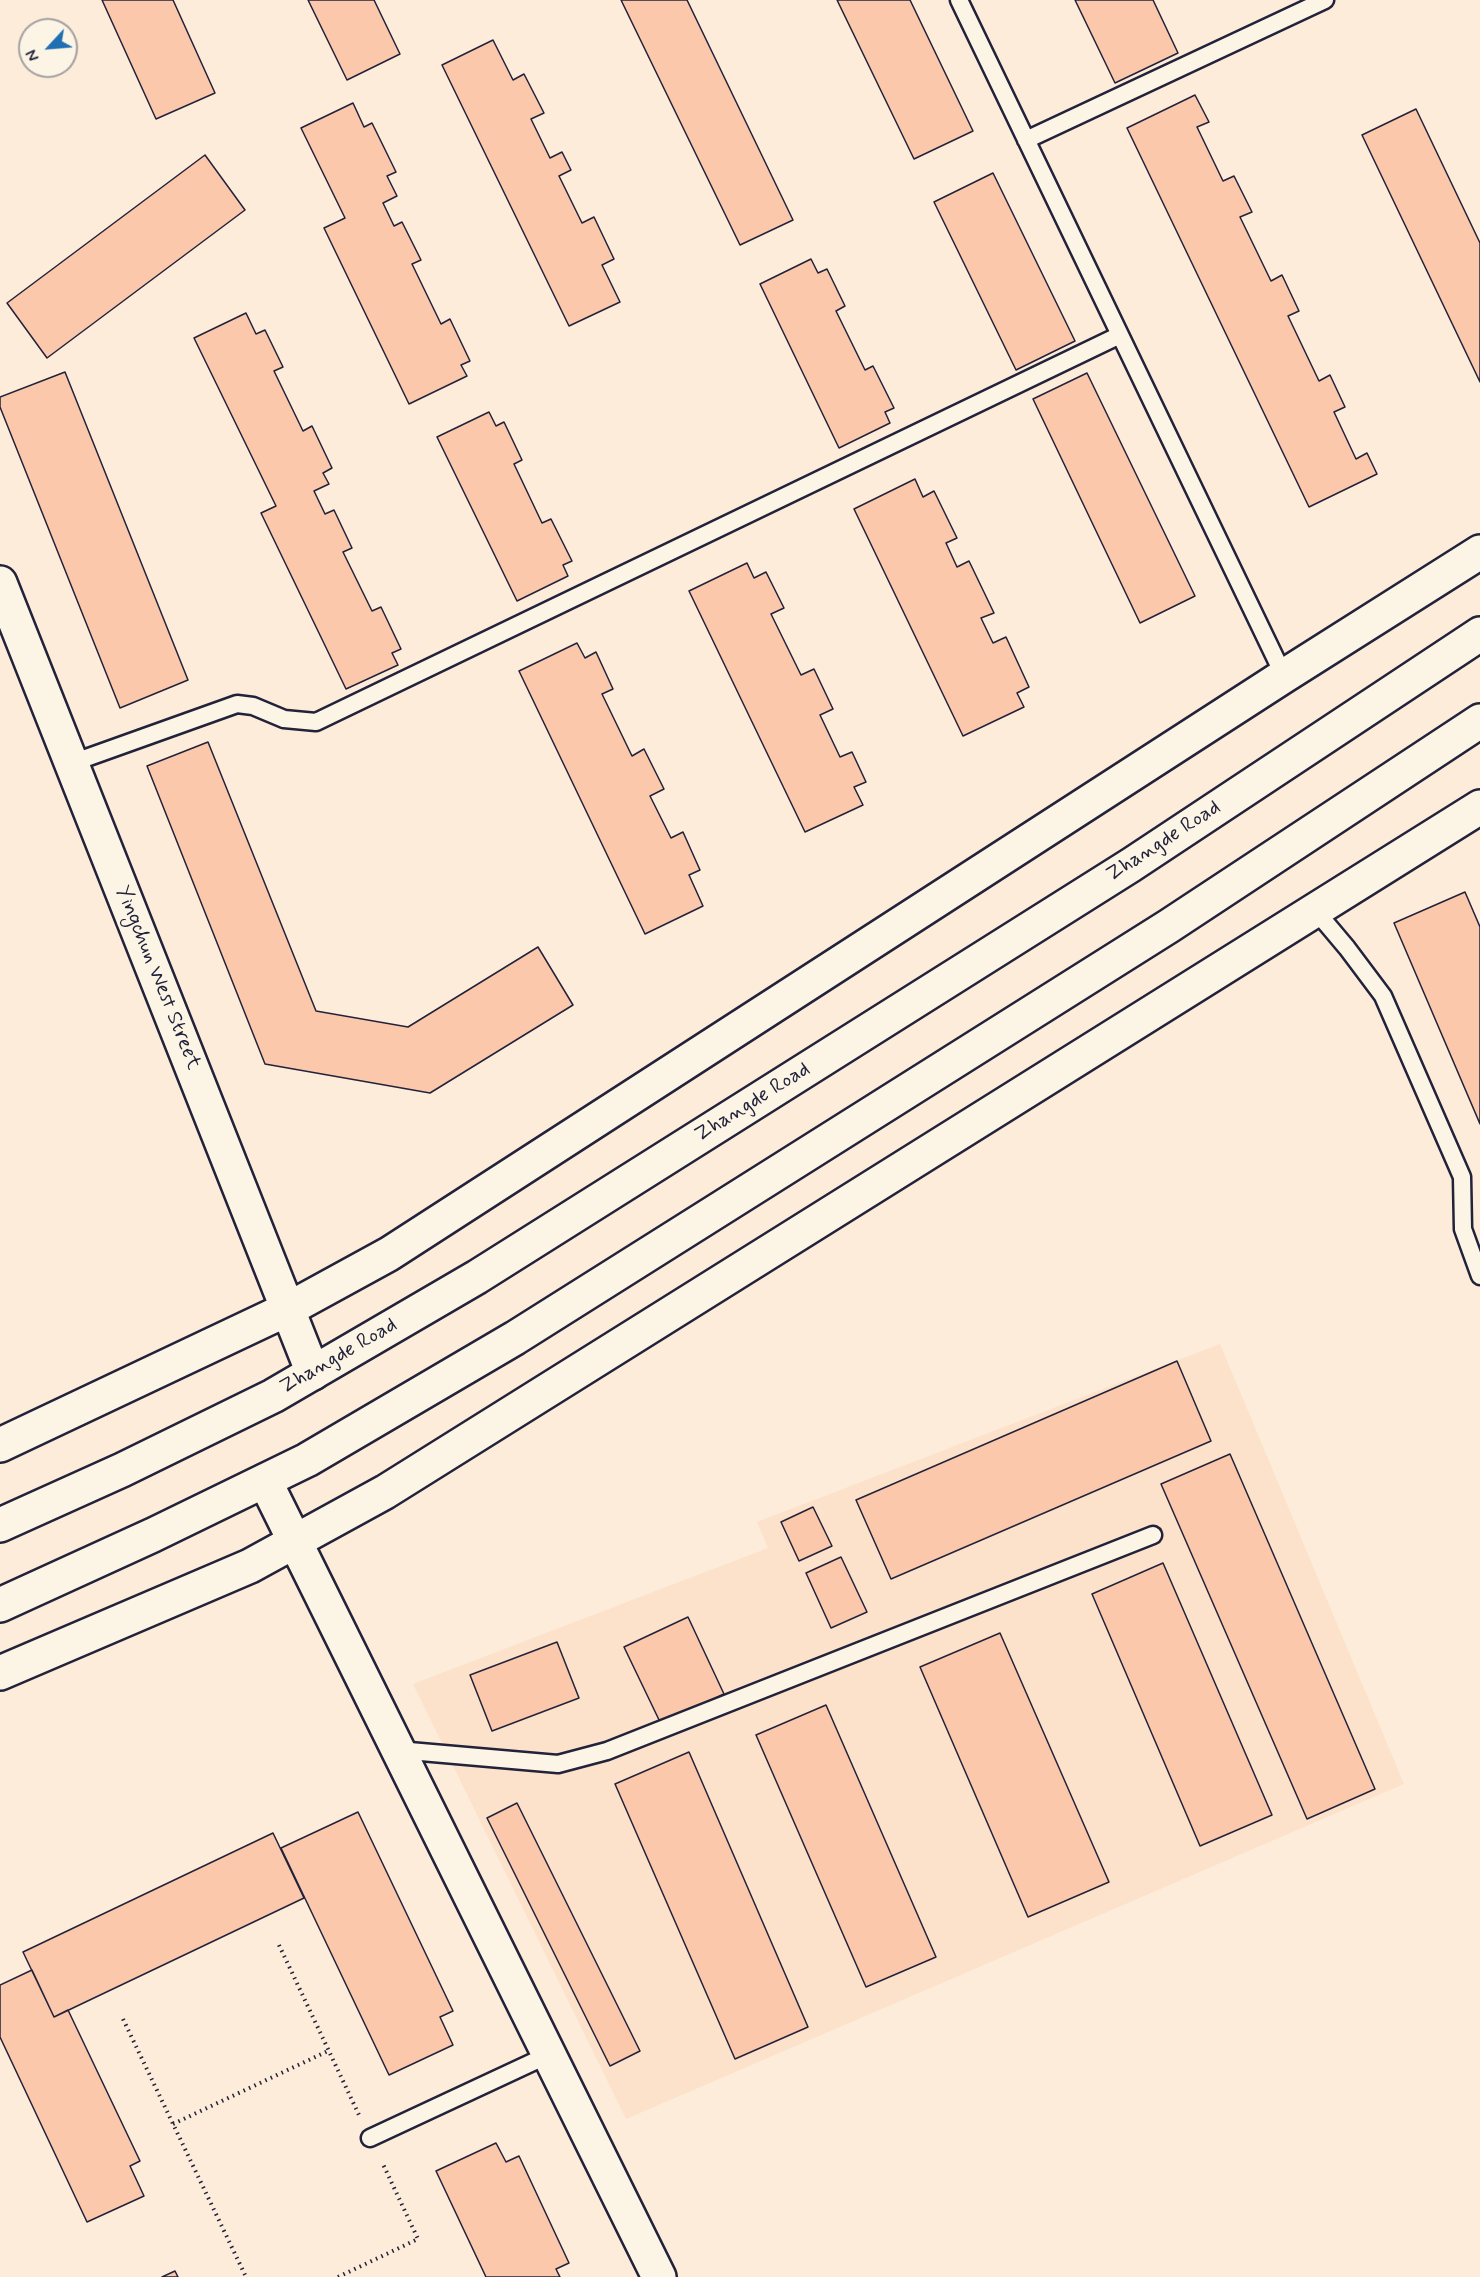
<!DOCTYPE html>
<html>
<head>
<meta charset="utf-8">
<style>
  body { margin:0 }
  #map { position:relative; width:1480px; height:2277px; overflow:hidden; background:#fcecd9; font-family:Mynerve,sans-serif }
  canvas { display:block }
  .north { position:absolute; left:18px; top:18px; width:60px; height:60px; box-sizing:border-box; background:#fcf5e5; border:2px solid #a5a1a1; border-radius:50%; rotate:244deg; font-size:16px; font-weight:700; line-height:24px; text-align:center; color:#22223b }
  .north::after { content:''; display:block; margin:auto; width:21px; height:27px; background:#1f6fb2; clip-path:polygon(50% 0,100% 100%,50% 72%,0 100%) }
</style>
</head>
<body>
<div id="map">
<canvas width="1480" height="2277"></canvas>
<div class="north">N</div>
</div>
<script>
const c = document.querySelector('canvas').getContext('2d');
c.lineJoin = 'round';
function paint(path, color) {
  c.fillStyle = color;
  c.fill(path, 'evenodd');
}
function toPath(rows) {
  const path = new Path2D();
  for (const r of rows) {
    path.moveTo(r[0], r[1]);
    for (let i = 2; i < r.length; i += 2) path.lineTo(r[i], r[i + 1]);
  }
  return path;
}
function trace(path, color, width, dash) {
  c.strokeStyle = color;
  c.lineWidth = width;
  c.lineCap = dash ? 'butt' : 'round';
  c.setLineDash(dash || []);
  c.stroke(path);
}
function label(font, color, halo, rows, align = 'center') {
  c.font = font + ' Mynerve,sans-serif';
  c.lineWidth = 5;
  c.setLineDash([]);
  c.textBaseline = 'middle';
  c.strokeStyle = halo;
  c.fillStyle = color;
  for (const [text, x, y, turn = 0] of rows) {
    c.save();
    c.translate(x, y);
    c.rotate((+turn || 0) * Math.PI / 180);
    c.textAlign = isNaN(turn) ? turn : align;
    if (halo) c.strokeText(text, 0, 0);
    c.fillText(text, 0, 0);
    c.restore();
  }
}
const built = toPath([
  [1220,1344,1404,1784,626,2119,413,1684,768,1548,757,1522]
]);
const building = toPath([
  [102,0,173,0,215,93,156,119,102,0],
  [308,0,374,0,400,54,347,80,308,0],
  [621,0,687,0,793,220,740,245,621,0],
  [837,0,910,0,973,131,914,159,837,0],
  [1075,0,1153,0,1178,53,1115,83,1075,0],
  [493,40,513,80,524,74,544,113,531,119,550,158,562,152,571,170,559,176,582,223,594,217,614,259,602,265,620,302,569,326,442,65,493,40],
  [1195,95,1209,122,1197,127,1223,181,1234,176,1252,212,1240,217,1271,281,1282,275,1299,311,1288,316,1319,381,1330,375,1345,407,1334,412,1356,459,1367,453,1377,474,1309,507,1127,128,1195,95],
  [353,103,364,127,372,123,396,172,387,176,397,196,383,203,394,226,402,222,421,260,412,264,441,324,450,319,470,361,461,365,467,376,409,404,324,228,345,218,301,128,353,103],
  [1416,109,1480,243,1480,382,1362,135,1416,109],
  [205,155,245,210,47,358,7,303,205,155],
  [993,173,1075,341,1016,370,934,202,993,173],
  [811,259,818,273,827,269,845,306,836,311,865,370,873,366,894,408,885,412,890,423,839,448,760,284,811,259],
  [246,313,256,334,265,330,283,367,274,371,303,431,312,426,332,468,323,473,329,484,314,491,325,514,334,510,352,548,343,552,372,611,381,607,401,649,392,653,398,665,346,689,261,513,276,506,194,338,246,313],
  [65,372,188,680,120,708,0,407,0,397,65,372],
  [1087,373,1195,596,1140,623,1033,399,1087,373],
  [489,412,496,426,504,422,522,460,514,464,542,523,551,519,572,561,563,565,568,576,517,601,437,437,489,412],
  [915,479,923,497,934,491,957,538,946,543,957,567,969,561,994,613,981,618,993,643,1006,637,1029,687,1017,693,1024,707,963,736,854,509,915,479],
  [747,563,754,578,766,572,784,608,771,614,801,675,814,669,833,709,820,715,840,757,852,752,866,782,854,787,863,805,805,832,689,591,747,563],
  [577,643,585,658,596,652,613,689,602,694,632,756,644,749,664,789,650,796,671,838,683,832,700,870,689,875,703,906,645,934,519,671,577,643],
  [208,742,316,1011,408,1027,538,947,573,1005,430,1093,265,1064,147,766,208,742],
  [1465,892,1480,927,1480,1124,1394,923,1465,892],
  [1177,1361,1211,1441,891,1579,856,1500,1177,1361],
  [1230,1454,1375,1789,1307,1819,1161,1484,1230,1454],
  [813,1507,832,1546,799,1561,781,1522,813,1507],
  [841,1557,867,1612,831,1628,806,1573,841,1557],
  [1163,1563,1272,1815,1200,1846,1092,1594,1163,1563],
  [688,1617,724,1694,661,1724,624,1647,688,1617],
  [1000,1633,1109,1882,1028,1917,920,1667,1000,1633],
  [557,1642,579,1698,492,1731,470,1675,557,1642],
  [826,1705,936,1957,866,1987,756,1735,826,1705],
  [689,1752,808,2027,735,2059,615,1784,689,1752],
  [517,1803,640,2051,610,2066,487,1818,517,1803],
  [358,1812,453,2011,440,2017,453,2045,389,2075,281,1848,358,1812],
  [273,1833,304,1898,54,2017,23,1952,273,1833],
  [32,1970,54,2017,68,2010,140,2161,130,2166,144,2196,87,2222,0,2037,0,1985,32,1970],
  [496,2143,506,2162,519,2156,569,2263,556,2269,560,2277,486,2277,436,2171,496,2143],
  [175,2271,178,2277,162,2277,175,2271]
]);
const path = toPath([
  [279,1945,359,2115],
  [123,2019,246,2277],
  [173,2124,328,2051],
  [338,2277,418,2239,382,2162]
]);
const service = toPath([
  [959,0,1284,676],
  [1026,140,1325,0],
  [72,763,237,704,253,706,284,719,316,722,1120,335],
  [1315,910,1347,948,1383,996,1462,1177,1463,1229,1480,1276],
  [398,1750,558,1764,607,1751,1153,1535],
  [370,2138,548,2055]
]);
const minor = toPath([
  [0,583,313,1373],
  [0,1445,294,1306,389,1254,1284,676,1480,552],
  [265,1481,659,2277],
  [0,1673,250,1566,385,1492,1480,807]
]);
const primary = toPath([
  [0,1525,122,1470,273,1396,477,1277,1131,865,1480,634],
  [0,1605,153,1535,307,1460,515,1338,1169,926,1480,721]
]);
const streetNames = [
  ["Zhangde Road",1164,842,-33],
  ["Yingchun West Street",157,978,68],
  ["Zhangde Road",753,1103,-32],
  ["Zhangde Road",339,1357,-30]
];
paint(built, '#fce1cb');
paint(building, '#fbc8ab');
trace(building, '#22223b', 1.5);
trace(service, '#22223b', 21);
trace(minor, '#22223b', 38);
trace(primary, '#22223b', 38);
trace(path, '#22223b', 4, [1.5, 4.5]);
trace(service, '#fcf5e5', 16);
trace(minor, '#fcf5e5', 33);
trace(primary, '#fcf5e5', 33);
label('21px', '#22223b', '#fcf5e5', streetNames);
</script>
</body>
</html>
